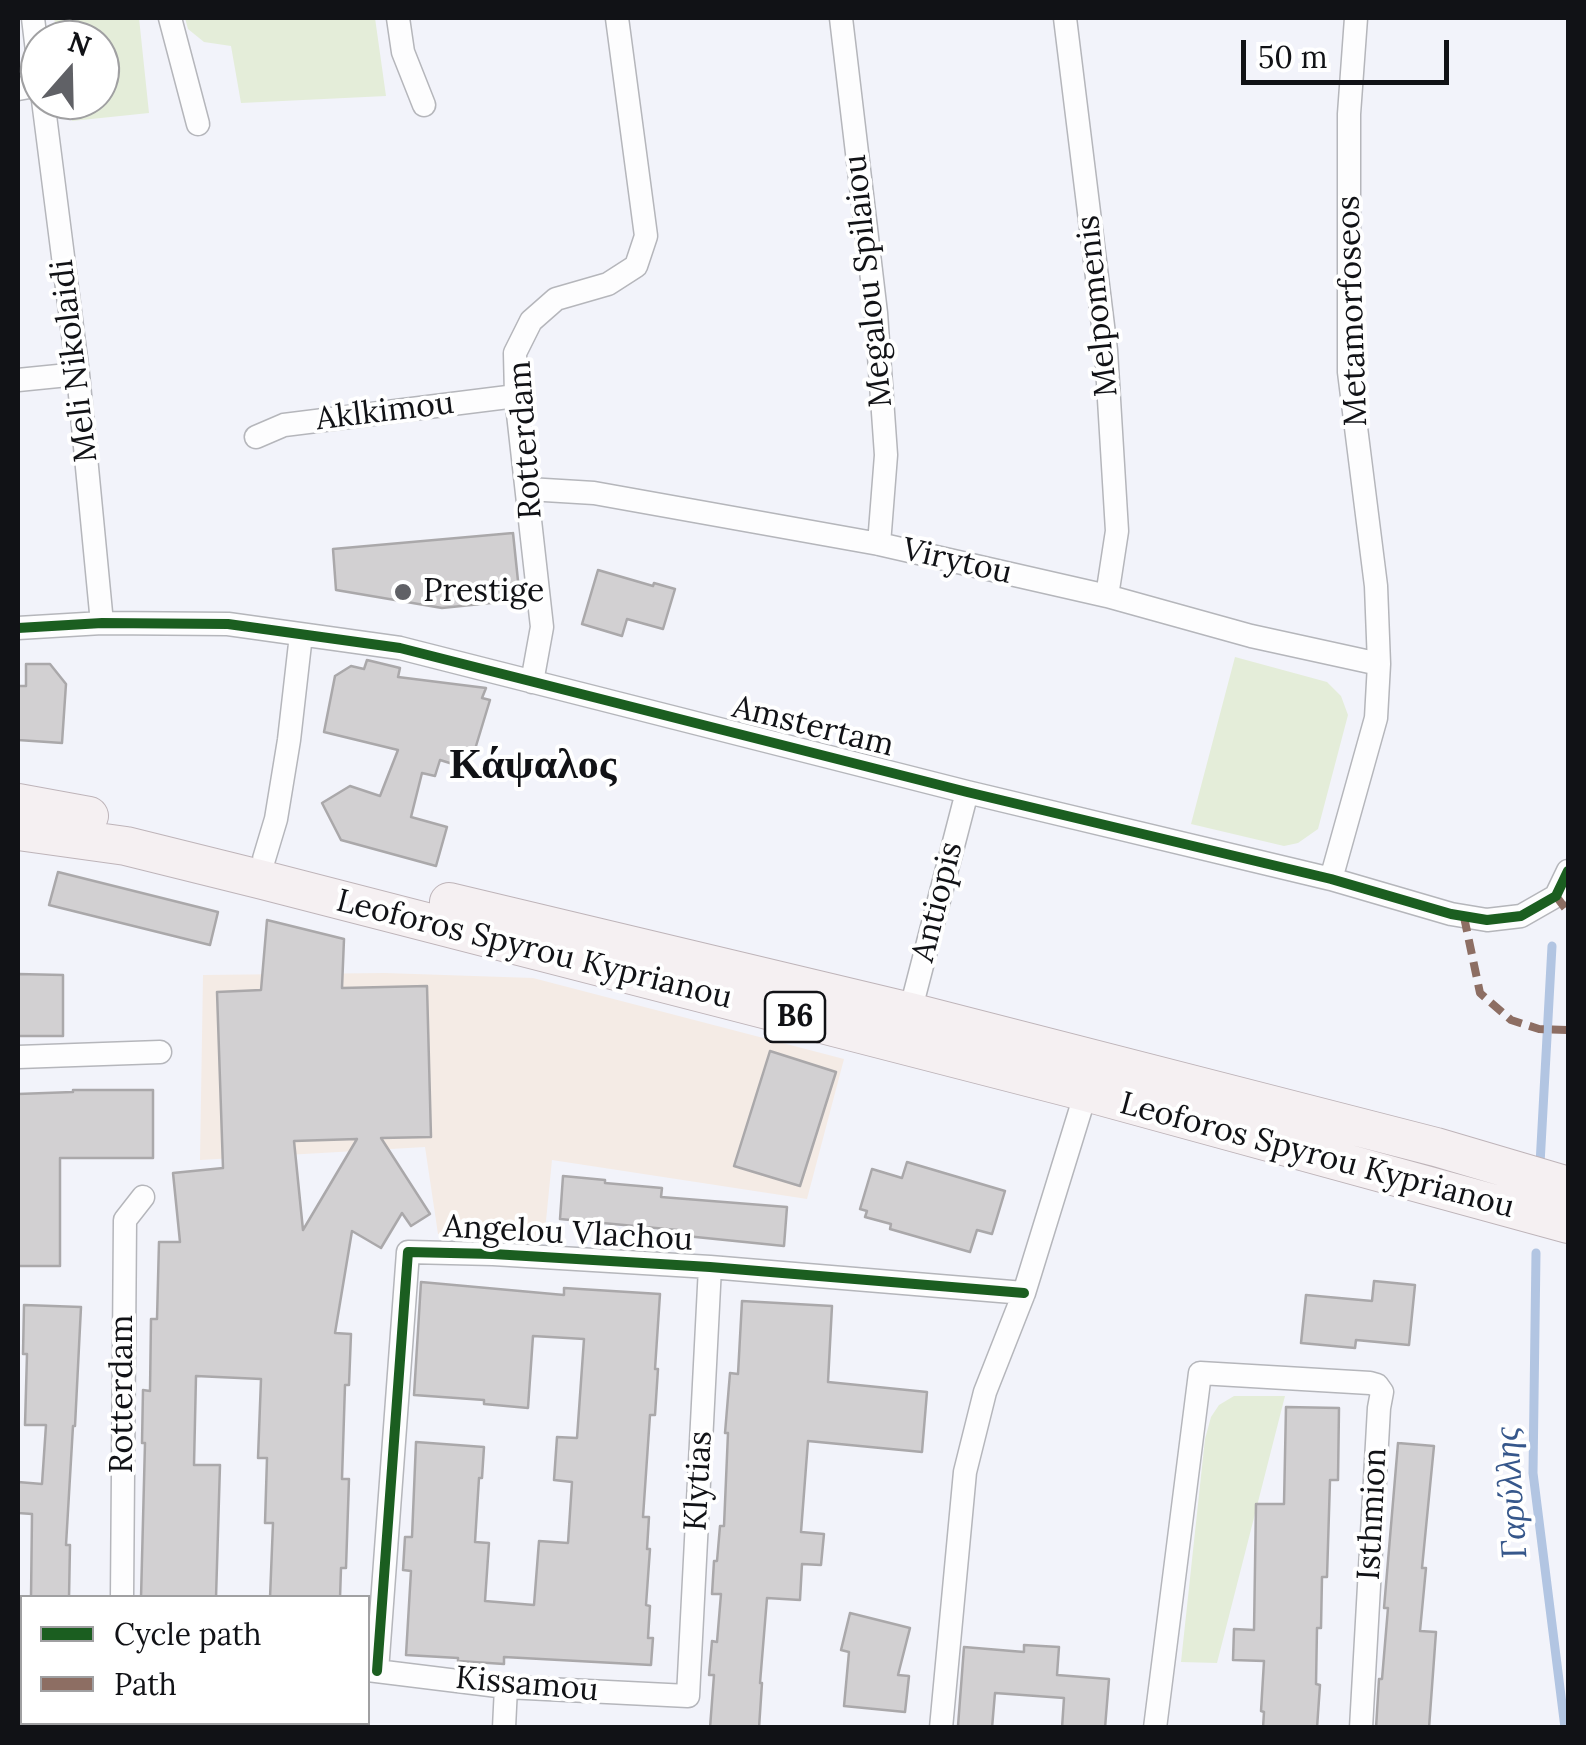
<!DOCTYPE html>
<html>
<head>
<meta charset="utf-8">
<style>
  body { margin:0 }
  #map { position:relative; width:1586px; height:1745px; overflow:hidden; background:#f2f3fa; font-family:Lora,serif }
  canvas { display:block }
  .frame { position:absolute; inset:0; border:20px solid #111216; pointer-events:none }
  .legend { position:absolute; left:20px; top:1595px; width:350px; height:130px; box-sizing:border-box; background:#fff; border:2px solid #a0a0a2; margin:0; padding:12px 18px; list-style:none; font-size:30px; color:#111216 }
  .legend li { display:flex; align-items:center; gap:20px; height:50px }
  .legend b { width:50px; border:2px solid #a0a0a2 }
  .north { position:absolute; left:20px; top:20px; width:100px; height:100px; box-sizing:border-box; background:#fff; border:2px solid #a0a0a2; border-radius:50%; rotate:20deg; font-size:28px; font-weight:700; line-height:40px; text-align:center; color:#111216 }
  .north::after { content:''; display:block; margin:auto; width:35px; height:45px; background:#606166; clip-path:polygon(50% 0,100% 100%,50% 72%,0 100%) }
  .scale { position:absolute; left:1241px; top:40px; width:208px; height:45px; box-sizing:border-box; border:5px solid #111216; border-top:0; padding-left:12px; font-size:30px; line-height:35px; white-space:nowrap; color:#111216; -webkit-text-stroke:8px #fff; paint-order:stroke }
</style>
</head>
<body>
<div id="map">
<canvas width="1586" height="1745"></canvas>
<div class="frame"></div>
<ul class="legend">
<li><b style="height:12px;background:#1b5e20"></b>Cycle path</li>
<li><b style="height:12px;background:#8d6e63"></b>Path</li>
</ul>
<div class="north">N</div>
<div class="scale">50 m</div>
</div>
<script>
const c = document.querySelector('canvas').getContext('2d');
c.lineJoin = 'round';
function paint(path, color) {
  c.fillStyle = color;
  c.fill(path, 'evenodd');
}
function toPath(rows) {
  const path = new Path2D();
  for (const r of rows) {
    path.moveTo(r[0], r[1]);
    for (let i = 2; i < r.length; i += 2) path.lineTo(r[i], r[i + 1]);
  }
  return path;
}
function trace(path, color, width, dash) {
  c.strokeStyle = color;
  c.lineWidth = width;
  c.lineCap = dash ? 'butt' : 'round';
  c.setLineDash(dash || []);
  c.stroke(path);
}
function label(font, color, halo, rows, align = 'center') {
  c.font = font + ' Lora,serif';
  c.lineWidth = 8;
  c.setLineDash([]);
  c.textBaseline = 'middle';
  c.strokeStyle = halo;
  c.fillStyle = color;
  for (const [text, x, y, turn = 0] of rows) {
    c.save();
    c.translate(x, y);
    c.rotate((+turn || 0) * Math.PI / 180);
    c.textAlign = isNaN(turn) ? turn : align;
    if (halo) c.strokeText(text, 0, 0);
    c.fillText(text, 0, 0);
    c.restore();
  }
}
const education = toPath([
  [385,973,533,978,844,1059,807,1199,552,1160,544,1241,438,1234,425,1147,200,1160,203,975]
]);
const green = toPath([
  [54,18,139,18,149,113,72,121,69,100,100,100,100,40,58,40],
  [185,18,375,18,386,96,241,103,231,46,204,42,188,29],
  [1235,657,1327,682,1341,696,1348,715,1318,829,1298,843,1284,846,1191,824],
  [1234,1396,1285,1396,1217,1663,1181,1662,1205,1439,1211,1417,1219,1405]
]);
const stream = toPath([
  [1540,1164,1552,946],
  [1536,1253,1533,1473,1565,1728]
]);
const building = toPath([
  [513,533,520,600,442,608,336,590,333,549,513,533],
  [598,570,653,586,654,583,675,589,663,629,627,619,622,636,582,624,598,570],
  [367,660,400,668,398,677,486,688,482,698,490,700,469,769,440,760,435,776,422,773,411,817,447,827,436,866,341,840,322,803,350,786,380,796,398,750,324,732,335,676,351,666,364,669,367,660],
  [26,664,50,664,66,684,62,743,18,740,18,686,26,686,26,664],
  [58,872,218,912,210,945,49,905,58,872],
  [267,920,344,939,342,988,427,986,431,1137,381,1138,430,1214,411,1226,402,1213,381,1248,352,1231,335,1333,351,1334,349,1385,345,1385,342,1479,349,1479,346,1568,341,1568,340,1598,270,1598,273,1523,265,1523,267,1458,258,1458,261,1379,196,1376,194,1465,220,1465,216,1598,141,1598,145,1443,142,1443,143,1390,150,1391,151,1319,157,1319,159,1242,180,1242,173,1173,223,1168,217,992,261,990,267,920],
  [357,1139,303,1230,294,1141,357,1139],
  [18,974,63,975,63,1036,18,1036,18,974],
  [770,1051,836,1072,800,1186,734,1166,770,1051],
  [73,1090,153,1090,153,1158,60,1158,60,1266,18,1266,18,1094,73,1092,73,1090],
  [907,1162,1005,1191,992,1234,977,1230,970,1252,890,1229,891,1224,865,1217,867,1211,860,1209,872,1169,902,1178,907,1162],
  [563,1176,605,1180,605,1183,662,1188,661,1197,787,1207,784,1246,676,1235,677,1230,560,1219,563,1176],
  [1374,1281,1415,1285,1409,1345,1356,1340,1355,1348,1301,1343,1306,1295,1372,1301,1374,1281],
  [421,1282,564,1295,564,1288,660,1294,655,1369,658,1369,655,1415,650,1415,643,1517,649,1517,647,1549,650,1549,646,1605,650,1606,648,1638,653,1638,651,1665,504,1657,504,1664,458,1661,458,1658,406,1655,411,1571,403,1570,405,1537,412,1537,416,1442,484,1447,482,1478,479,1478,475,1542,489,1543,485,1601,534,1605,539,1541,568,1543,572,1482,554,1480,557,1437,577,1438,584,1339,533,1336,528,1408,484,1404,484,1400,414,1395,421,1282],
  [742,1301,832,1306,828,1382,927,1392,922,1452,808,1441,801,1532,824,1534,821,1565,802,1564,800,1600,767,1598,760,1683,762,1683,759,1728,710,1728,714,1675,709,1675,712,1641,717,1642,721,1594,712,1594,714,1561,717,1561,720,1526,724,1526,728,1433,725,1433,730,1373,738,1374,742,1301],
  [24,1305,81,1307,75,1426,73,1426,66,1545,70,1545,69,1598,31,1598,32,1514,18,1513,18,1482,42,1484,46,1425,25,1425,27,1354,23,1354,24,1305],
  [1286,1407,1339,1408,1338,1480,1330,1480,1327,1577,1322,1577,1321,1628,1317,1628,1316,1684,1320,1685,1317,1728,1263,1728,1264,1712,1261,1711,1264,1661,1233,1660,1234,1629,1254,1630,1256,1504,1284,1504,1286,1407],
  [1398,1443,1434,1446,1422,1568,1426,1568,1420,1631,1436,1632,1429,1728,1376,1728,1379,1679,1382,1679,1388,1608,1384,1608,1398,1443],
  [850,1613,910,1628,898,1675,909,1676,905,1712,844,1706,849,1652,841,1650,850,1613],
  [1024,1645,1059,1647,1057,1675,1109,1679,1105,1728,1062,1728,1064,1698,995,1693,992,1728,958,1726,964,1647,1024,1652,1024,1645]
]);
const street = toPath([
  [33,18,40,76],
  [170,18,198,124],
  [398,18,403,52,424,105],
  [841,18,876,313,886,455,879,544],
  [1065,18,1106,350,1117,531,1107,596],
  [18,89,40,85],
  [43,100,78,374,102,623],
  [18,380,78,374],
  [256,437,284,425,516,396],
  [528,489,594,493,879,544,1107,596,1251,636,1379,664],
  [18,628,102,623,228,624,400,648,967,792,1331,879,1451,914,1487,920,1521,916,1556,896,1568,871],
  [532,682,542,627,516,396,515,353,531,321,556,299,608,284,636,266,646,236,617,18],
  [264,859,276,819,289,740,301,635],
  [1331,879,1376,718,1379,664,1376,586,1349,372,1349,114,1356,18],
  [910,1012,967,792],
  [18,1057,160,1052],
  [122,1598,125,1220,143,1197],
  [18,1661,22,1661],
  [368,1670,506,1687,688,1696,710,1267],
  [377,1671,408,1252,493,1254,710,1267,1024,1293],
  [120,1728,120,1722],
  [504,1728,506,1687],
  [941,1728,965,1472,985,1392,1024,1293,1086,1092],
  [1155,1728,1200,1373,1370,1383,1377,1385,1382,1392,1379,1408,1361,1728]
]);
const primary = toPath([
  [18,803,89,816],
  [18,831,126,846,263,880,1086,1092,1568,1224],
  [449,902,910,1012,1436,1147,1568,1186]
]);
const quiet = toPath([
  [1556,896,1568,912],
  [1464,917,1480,993,1511,1020,1539,1029,1568,1030]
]);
const cycleway = toPath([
  [18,628,102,623,228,624,400,648,967,792,1331,879,1451,914,1487,920,1521,916,1556,896,1568,871],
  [377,1671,408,1252,493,1254,710,1267,1024,1293]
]);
const markers = [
  [403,592,10,"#606166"]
];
const shields = [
  [795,1017,60]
];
const shieldNames = [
  ["B6",795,1017]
];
const streetNames = [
  ["Megalou Spilaiou",869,281,-96],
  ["Melpomenis",1098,306,-96],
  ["Metamorfoseos",1353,311,-92],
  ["Meli Nikolaidi",75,361,-97],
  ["Aklkimou",385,412,-7],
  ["Rotterdam",526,440,-94],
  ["Virytou",957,562,13],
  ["Amstertam",813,727,14],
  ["Antiopis",938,902,-76],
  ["Leoforos Spyrou Kyprianou",534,950,14],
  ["Leoforos Spyrou Kyprianou",1317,1156,15],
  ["Angelou Vlachou",568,1234,3],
  ["Rotterdam",123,1394,-90],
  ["Klytias",699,1481,-87],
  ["Isthmion",1373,1514,-87],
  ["Kissamou",527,1685,5]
];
const poiNames = [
  ["Prestige",423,592]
];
const waterNames = [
  ["Γαρύλλης",1512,1493,-94]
];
const districtNames = [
  ["Κάψαλος",533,766]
];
paint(education, '#f4ebe5');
paint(green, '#e4edd9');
trace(stream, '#b2c5e2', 9);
paint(building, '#d2d0d2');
trace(building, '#aaa8aa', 2.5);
trace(street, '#b5b6bb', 25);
trace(primary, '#beb4b9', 40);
trace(street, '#fdfdfe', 22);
trace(primary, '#f5f0f2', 38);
trace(quiet, '#8d6e63', 8, [15, 8]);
trace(cycleway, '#1b5e20', 10);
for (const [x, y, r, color] of markers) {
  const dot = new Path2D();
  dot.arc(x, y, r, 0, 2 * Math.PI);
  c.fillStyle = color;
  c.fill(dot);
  trace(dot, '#fff', 4);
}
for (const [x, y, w] of shields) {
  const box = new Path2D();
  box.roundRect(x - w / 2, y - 25, w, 50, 8);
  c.fillStyle = '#fff';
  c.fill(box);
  trace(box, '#111216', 2.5);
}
label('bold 30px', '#111216', null, shieldNames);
label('32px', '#111216', '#fff', streetNames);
label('32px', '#111216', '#fff', poiNames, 'left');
label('italic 35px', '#36578b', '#fff', waterNames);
label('bold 42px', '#111216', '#fff', districtNames);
</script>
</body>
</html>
